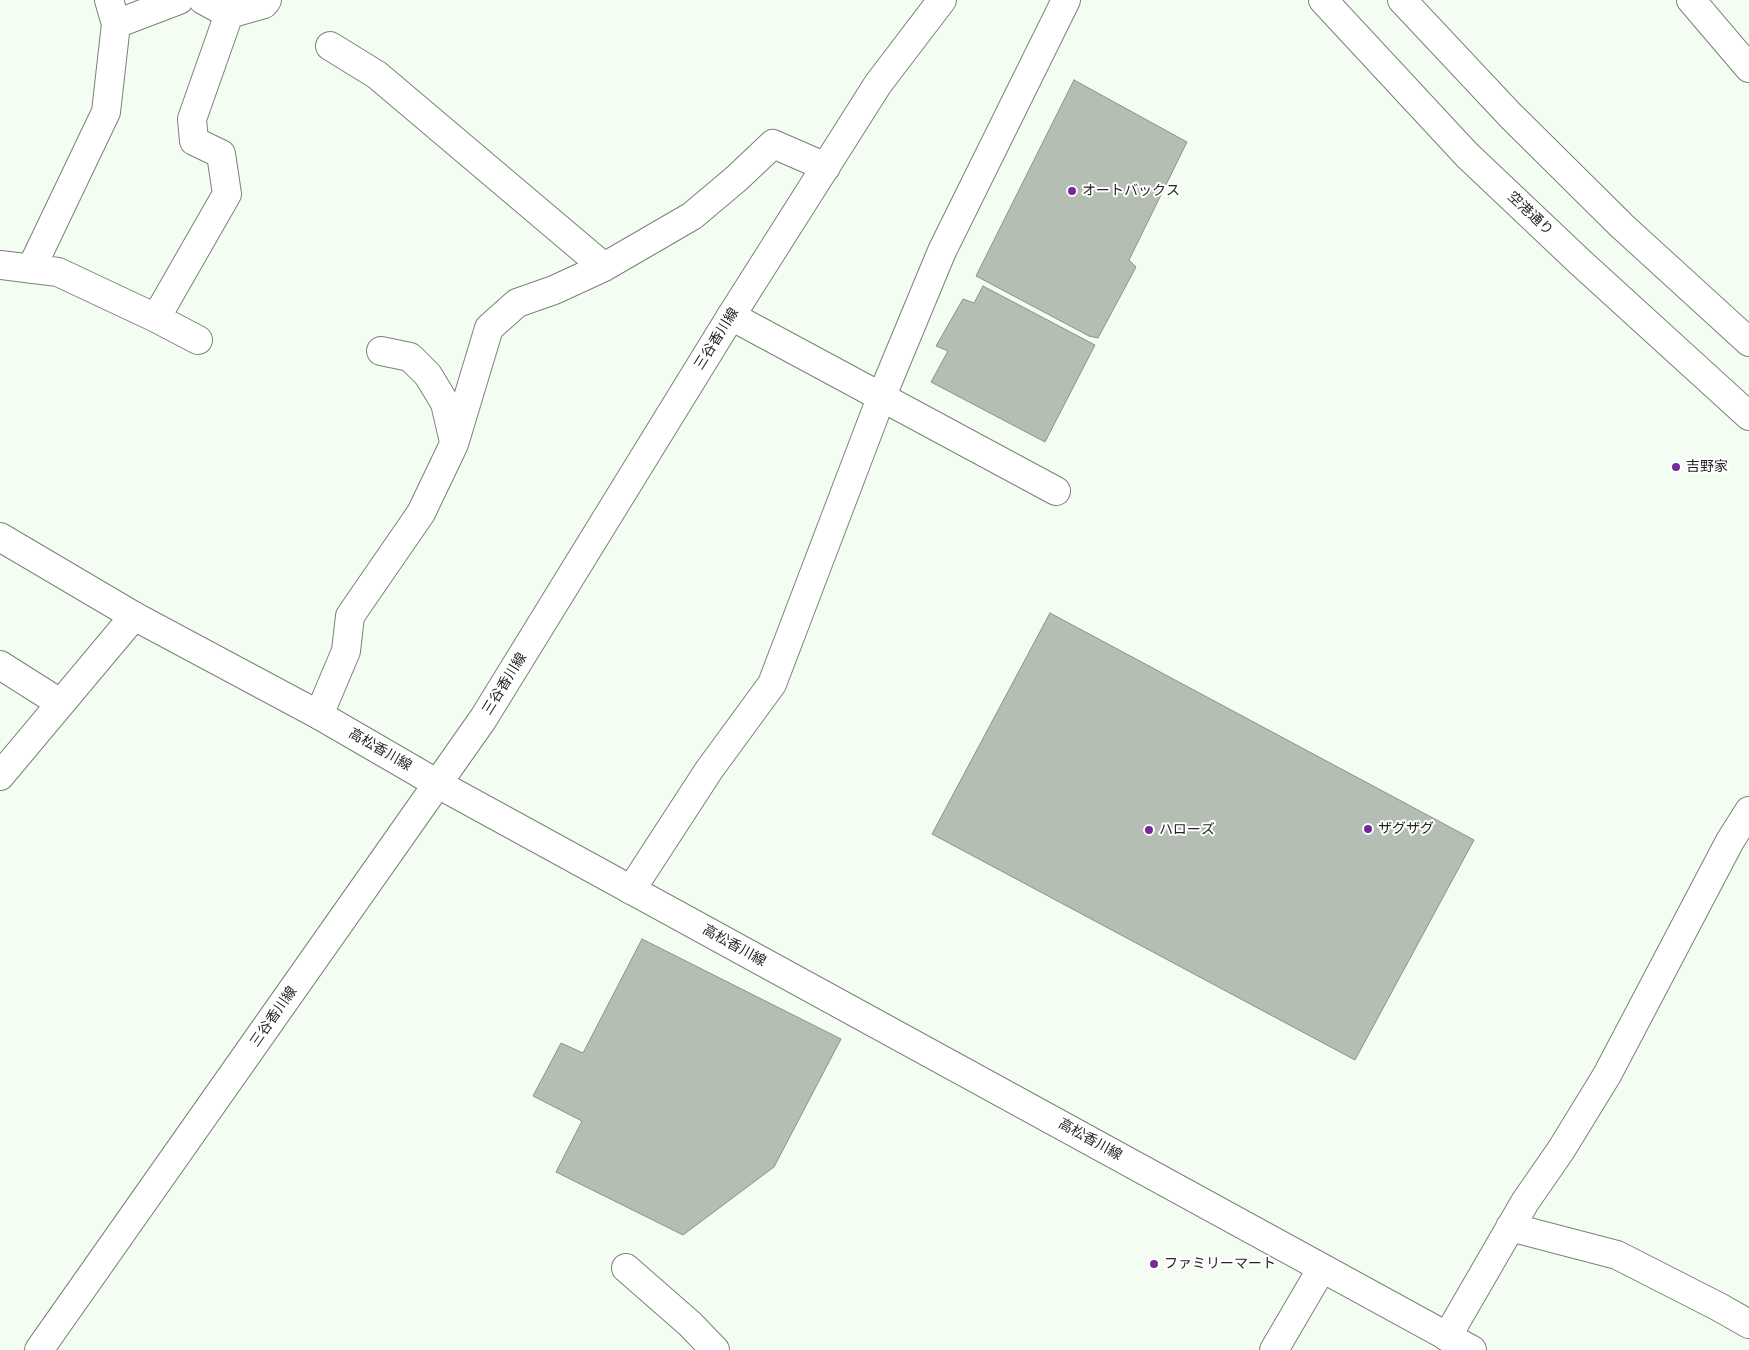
<!DOCTYPE html>
<meta charset="utf-8">
<style>
body{margin:0}
canvas{display:block;background:#f4fdf2}
</style>
<canvas width="1749" height="1350"></canvas>
<script>
const ctx = document.querySelector('canvas').getContext('2d');
ctx.lineJoin = 'round';
function fill(path, color) {
  ctx.fillStyle = color;
  ctx.fill(path, 'evenodd');
}
function shape(rows) {
  const path = new Path2D();
  for (const r of rows) {
    path.moveTo(r[0], r[1]);
    for (let i = 2; i < r.length; i += 2) path.lineTo(r[i], r[i + 1]);
  }
  return path;
}
function trace(path, color, width, dash) {
  ctx.strokeStyle = color;
  ctx.lineWidth = width;
  ctx.lineCap = dash ? 'butt' : 'round';
  ctx.setLineDash(dash || []);
  ctx.stroke(path);
}
function label(font, color, halo, rows, align = 'center') {
  ctx.font = font + ' "Times New Roman","Noto Sans JP",serif';
  ctx.lineWidth = 4;
  ctx.setLineDash([]);
  ctx.textBaseline = 'middle';
  ctx.strokeStyle = halo;
  ctx.fillStyle = color;
  for (const [text, x, y, turn = 0] of rows) {
    ctx.save();
    ctx.translate(x, y);
    ctx.rotate((+turn || 0) * Math.PI / 180);
    ctx.textAlign = isNaN(turn) ? turn : align;
    if (halo) ctx.strokeText(text, 0, 0);
    ctx.fillText(text, 0, 0);
    ctx.restore();
  }
}
const building = shape([
 [1074,80,1187,142,1129,260,1136,267,1098,338,1089,336,976,276,1074,80],
 [983,286,1095,345,1045,442,931,382,948,351,936,346,963,299,974,303,983,286],
 [1050,613,1474,840,1355,1060,932,834,1050,613],
 [642,939,841,1039,774,1167,683,1235,556,1172,582,1121,533,1096,561,1043,583,1053,642,939]
]);
fill(building, '#b5beb3');
trace(building, '#8b9389', 1);
const minor = shape([
 [203,0,229,14,264,4,267,0],
 [1691,0,1749,68],
 [116,24,179,0],
 [330,46,377,75,604,267],
 [0,265,58,272,156,318,198,340],
 [31,269,106,112,116,24,109,0],
 [731,316,1056,491],
 [156,318,227,194,221,154,194,141,192,119,229,14],
 [381,351,410,357,428,375,445,403,454,442],
 [0,665,60,703],
 [319,715,346,651,350,616,421,513,454,444,489,328,517,303,554,290,604,267,692,216,736,179,773,144,826,167],
 [0,776,134,616],
 [631,890,709,770,772,684,881,398,942,251,1066,0],
 [1510,1227,1617,1255,1719,1307,1749,1324],
 [626,1268,690,1324,715,1350],
 [1447,1337,1525,1202,1561,1150,1607,1075,1730,841,1749,811],
 [1274,1350,1322,1268]
]);
const major = shape([
 [0,537,134,616,319,715,438,784,1472,1350],
 [39,1350,483,719,731,316,878,84,942,0]
]);
const highway = shape([
 [1323,0,1467,155,1580,262,1749,416],
 [1402,0,1510,115,1622,226,1749,342]
]);
trace(minor, '#7a8278', 30);
trace(major, '#7a8278', 30);
trace(highway, '#7a8278', 30);
trace(minor, '#fff', 28);
trace(major, '#fff', 28);
trace(highway, '#fff', 28);
for (const [x, y, r, color] of [
 [1072,191,5,"#752a9c"],
 [1676,467,5,"#752a9c"],
 [1368,829,5,"#752a9c"],
 [1149,830,5,"#752a9c"],
 [1154,1264,5,"#752a9c"]
]) {
  const dot = new Path2D();
  dot.arc(x, y, r, 0, 2 * Math.PI);
  ctx.fillStyle = color;
  ctx.fill(dot);
  trace(dot, '#fff', 2);
}
label('14px', '#222521', '#fff', [
 ["オートバックス",1082,191],
 ["吉野家",1686,467],
 ["ザグザグ",1378,829],
 ["ハローズ",1159,830],
 ["ファミリーマート",1164,1264]
], 'left');
label('14px', '#222521', '#fff', [
 ["空港通り",1530,214,43],
 ["三谷香川線",717,339,-58],
 ["三谷香川線",505,684,-58],
 ["高松香川線",380,750,30],
 ["高松香川線",734,946,29],
 ["三谷香川線",274,1017,-55],
 ["高松香川線",1090,1140,29]
]);
</script>
